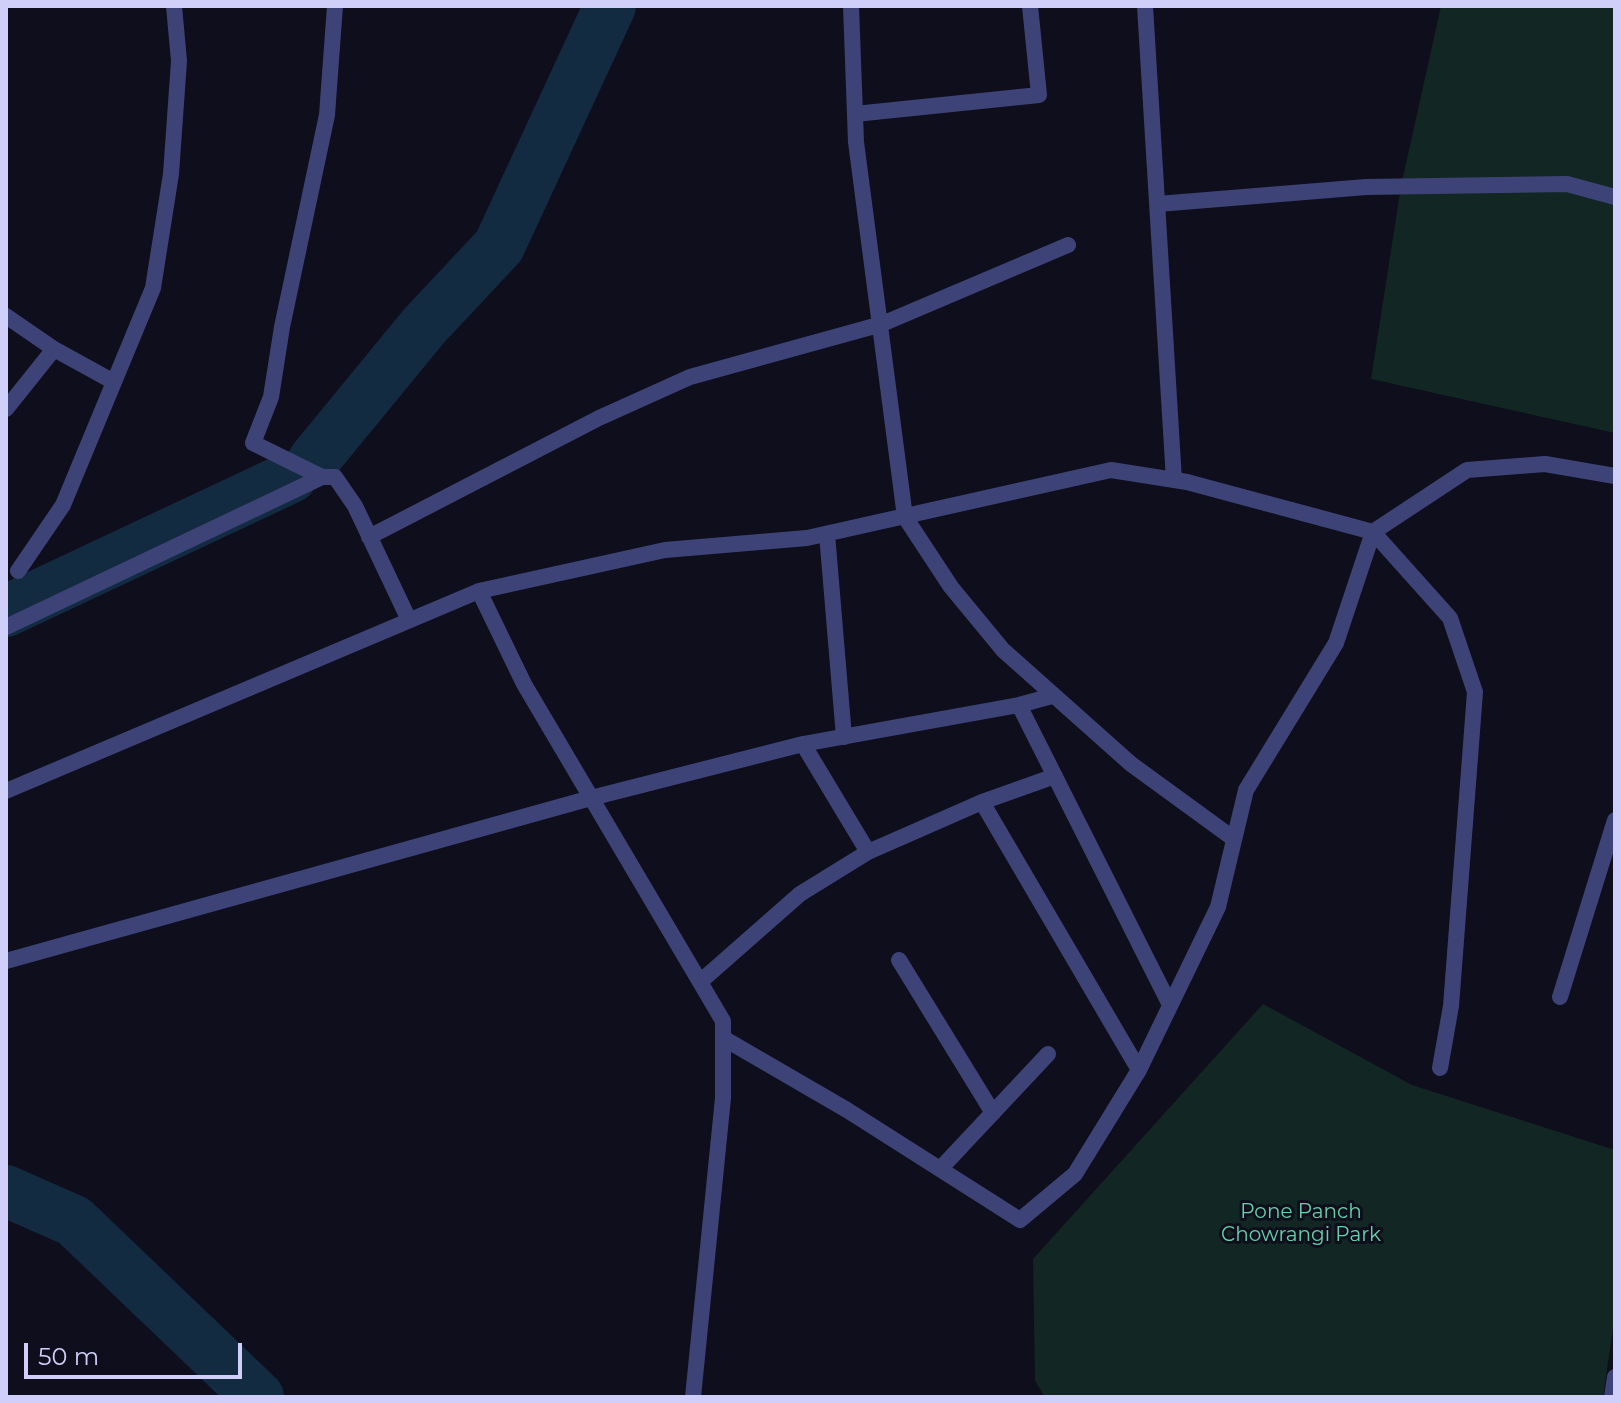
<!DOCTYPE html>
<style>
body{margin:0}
#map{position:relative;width:1621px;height:1403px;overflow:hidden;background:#0f0e1d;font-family:Montserrat,sans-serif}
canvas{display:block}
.frame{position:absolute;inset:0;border:8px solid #cfcffa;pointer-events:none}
.scale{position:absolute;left:24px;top:1343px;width:218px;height:36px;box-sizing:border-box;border:4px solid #cfcffa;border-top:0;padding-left:10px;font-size:24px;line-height:28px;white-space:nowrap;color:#cfcffa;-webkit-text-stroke:6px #0f0e1d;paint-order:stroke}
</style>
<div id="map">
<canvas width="1621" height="1403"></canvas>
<div class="frame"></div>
<div class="scale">50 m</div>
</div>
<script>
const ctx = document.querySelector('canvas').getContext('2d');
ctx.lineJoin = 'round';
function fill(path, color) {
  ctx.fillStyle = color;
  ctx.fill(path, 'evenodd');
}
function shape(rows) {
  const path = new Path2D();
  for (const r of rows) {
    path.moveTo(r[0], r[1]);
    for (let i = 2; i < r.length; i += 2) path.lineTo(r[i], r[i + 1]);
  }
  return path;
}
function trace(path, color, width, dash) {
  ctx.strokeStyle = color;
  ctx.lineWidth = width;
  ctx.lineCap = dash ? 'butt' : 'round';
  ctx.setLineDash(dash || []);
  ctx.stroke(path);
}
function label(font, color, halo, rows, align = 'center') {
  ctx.font = font + ' Montserrat,sans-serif';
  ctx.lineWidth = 6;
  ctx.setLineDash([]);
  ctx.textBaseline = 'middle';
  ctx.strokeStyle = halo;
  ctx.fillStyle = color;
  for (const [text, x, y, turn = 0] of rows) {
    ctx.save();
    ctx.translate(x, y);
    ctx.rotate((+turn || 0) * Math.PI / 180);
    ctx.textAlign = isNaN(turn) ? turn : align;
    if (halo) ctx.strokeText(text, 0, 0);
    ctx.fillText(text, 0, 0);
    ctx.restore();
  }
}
fill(shape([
 [1441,6,1615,6,1615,433,1371,379,1401,186],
 [1263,1004,1412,1085,1615,1150,1615,1315,1603,1397,1045,1397,1035,1381,1033,1259]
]), '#122623');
trace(shape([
 [314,460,424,326,499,246,610,6],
 [6,611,291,477],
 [6,1191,74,1221,258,1397]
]), '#132b41', 52);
trace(shape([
 [851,6,856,142,905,517,951,587,1003,650,1131,764,1234,839],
 [1145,6,1174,480],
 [855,114,1039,95,1030,6],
 [1158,204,1366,187,1567,184,1615,197],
 [6,316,54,349,114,382],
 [6,409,54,349],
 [322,477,253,443,271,397,282,327,327,115,335,6],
 [827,534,844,737],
 [369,537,599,418,690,377,882,324,1068,245],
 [18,571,63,505,153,288,171,174,179,61,174,6],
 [479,591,524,684,723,1021,723,1098,693,1397],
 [6,627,322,477,335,477,355,506,409,620],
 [1019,705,1170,1005],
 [803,744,868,852],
 [6,791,479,591,665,550,807,538,1111,470,1187,482,1373,532,1467,470,1545,464,1615,476],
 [982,802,1139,1070],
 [899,960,993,1113],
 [6,961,591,798,803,744,1019,705,1052,696],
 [700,982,800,894,868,852,982,802,1055,776],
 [1560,997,1615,820],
 [723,1038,847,1110,1020,1220,1075,1174,1139,1070,1218,907,1246,790,1336,643,1373,532,1450,618,1475,692,1451,1006,1440,1068],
 [941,1168,1048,1054],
 [1612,1397,1615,1377]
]), '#3e4377', 16);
label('20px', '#64d1a9', '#0f0e1d', [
 ["Pone Panch",1301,1212],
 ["Chowrangi Park",1301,1235]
]);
</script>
